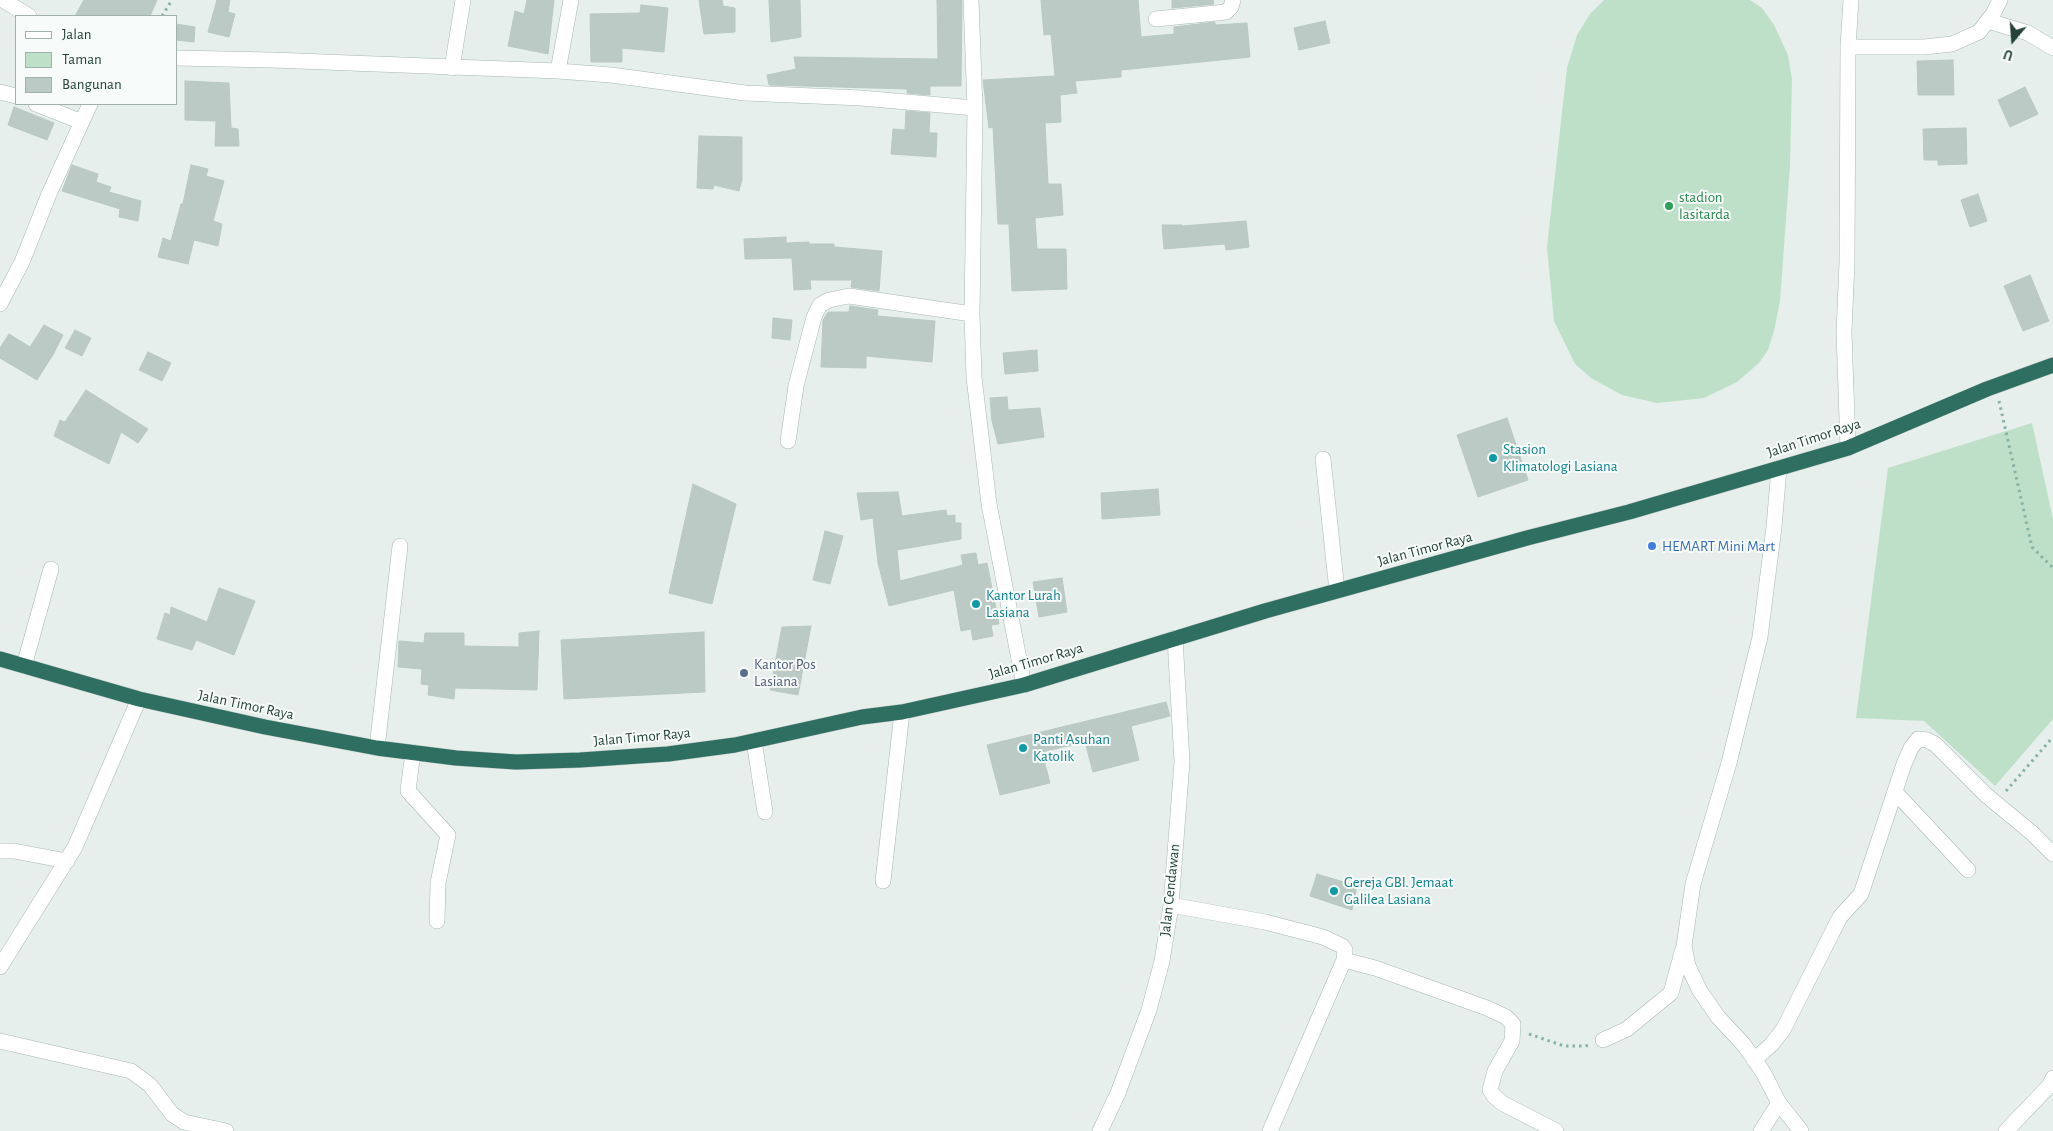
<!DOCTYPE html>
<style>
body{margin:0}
#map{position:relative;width:2053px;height:1131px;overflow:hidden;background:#e6efeb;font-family:"Alegreya Sans",sans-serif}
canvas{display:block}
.legend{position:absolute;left:15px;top:15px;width:162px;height:90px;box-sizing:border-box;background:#f7fbf9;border:1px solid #a3b1ad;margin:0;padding:6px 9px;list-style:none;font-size:15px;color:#24423a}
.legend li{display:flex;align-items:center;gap:10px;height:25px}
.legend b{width:25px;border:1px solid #a3b1ad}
.north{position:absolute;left:1988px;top:15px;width:50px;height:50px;-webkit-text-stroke:4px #f7fbf9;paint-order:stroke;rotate:198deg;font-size:14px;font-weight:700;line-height:20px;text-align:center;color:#24423a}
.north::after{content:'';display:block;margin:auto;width:18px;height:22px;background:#24423a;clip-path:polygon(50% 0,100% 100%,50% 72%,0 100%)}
</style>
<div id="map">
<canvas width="2053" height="1131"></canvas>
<ul class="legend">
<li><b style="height:6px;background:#fff"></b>Jalan</li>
<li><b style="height:14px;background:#bfe0c8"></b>Taman</li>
<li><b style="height:14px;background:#bbcac4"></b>Bangunan</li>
</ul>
<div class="north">U</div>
</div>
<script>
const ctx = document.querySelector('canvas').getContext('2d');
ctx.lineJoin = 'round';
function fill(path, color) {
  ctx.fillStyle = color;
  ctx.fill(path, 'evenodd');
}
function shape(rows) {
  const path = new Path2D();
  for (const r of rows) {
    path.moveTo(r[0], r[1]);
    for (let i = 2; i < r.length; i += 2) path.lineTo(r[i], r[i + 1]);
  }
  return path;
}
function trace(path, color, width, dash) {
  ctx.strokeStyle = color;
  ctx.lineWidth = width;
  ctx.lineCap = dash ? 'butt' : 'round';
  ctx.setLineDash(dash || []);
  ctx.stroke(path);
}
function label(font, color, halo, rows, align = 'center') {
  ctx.font = font + ' "Alegreya Sans",sans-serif';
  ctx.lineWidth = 4;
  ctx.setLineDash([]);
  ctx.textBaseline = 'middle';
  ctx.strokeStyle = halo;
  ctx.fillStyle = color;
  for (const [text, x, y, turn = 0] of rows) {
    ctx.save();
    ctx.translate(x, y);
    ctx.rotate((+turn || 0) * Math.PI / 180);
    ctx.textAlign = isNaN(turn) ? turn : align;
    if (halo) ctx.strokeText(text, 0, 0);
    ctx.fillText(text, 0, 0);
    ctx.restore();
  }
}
fill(shape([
 [1604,0,1750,0,1762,8,1774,25,1788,55,1792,79,1790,165,1780,301,1774,331,1768,350,1759,363,1737,382,1704,398,1657,403,1622,395,1591,378,1575,364,1554,321,1547,247,1567,68,1577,35,1590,14],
 [2032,423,2053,519,2053,719,1995,786,1924,721,1856,718,1888,468]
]), '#bfe0c8');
const building = shape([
 [84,0,157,0,150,16,75,16,84,0],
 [217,0,230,0,228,12,235,14,229,37,208,32,217,0],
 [527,0,554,0,548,54,508,46,515,11,524,14,527,0],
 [699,0,722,0,723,6,735,8,735,32,704,34,699,0],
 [769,0,800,0,801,37,771,42,769,0],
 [937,0,962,0,961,86,930,86,930,95,907,93,907,89,769,85,767,75,796,69,794,57,938,59,937,0],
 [1041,0,1138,0,1141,37,1174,34,1174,27,1215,22,1215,25,1247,23,1250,57,1121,70,1121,77,1075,81,1077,93,1060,95,1061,122,1045,123,1048,184,1061,184,1063,215,1035,218,1037,249,1066,249,1067,289,1012,291,1009,224,998,224,993,127,989,128,983,80,1055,76,1051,34,1044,35,1041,0],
 [1172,0,1213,0,1214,4,1172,8,1172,0],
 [641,5,668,8,664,52,622,48,622,62,591,62,590,14,640,13,641,5],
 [1325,21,1330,43,1299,50,1294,28,1325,21],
 [176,24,195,27,194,42,176,40,176,24],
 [1953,60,1954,95,1918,95,1917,61,1953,60],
 [185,81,229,83,231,128,238,129,239,146,215,146,216,121,185,120,185,81],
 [2025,87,2038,114,2010,127,1998,100,2025,87],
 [14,107,54,123,47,140,8,125,14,107],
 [906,111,930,113,929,133,937,133,936,157,891,154,893,129,905,130,906,111],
 [1966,128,1967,164,1938,165,1938,160,1924,160,1923,129,1966,128],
 [699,136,742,137,742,179,739,191,714,185,713,189,697,188,699,136],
 [72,165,98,174,96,182,111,187,109,192,141,201,138,221,119,217,120,209,62,191,72,165],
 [191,165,208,169,206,176,224,181,213,221,222,224,218,246,194,240,188,264,158,257,163,238,171,241,181,204,183,204,191,165],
 [1978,194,1987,221,1970,227,1961,200,1978,194],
 [1246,221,1249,247,1226,250,1225,244,1164,249,1162,225,1182,225,1182,226,1246,221],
 [786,237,786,243,809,242,809,244,834,244,834,247,882,251,879,291,851,287,852,280,810,280,811,289,794,290,792,258,745,259,744,239,786,237],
 [2030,275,2049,321,2023,331,2004,286,2030,275],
 [850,306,878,310,877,316,935,321,932,362,866,356,866,368,821,367,823,320,828,312,849,312,850,306],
 [773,318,792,320,790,340,772,338,773,318],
 [44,325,63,335,54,353,37,380,0,358,0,348,9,334,30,347,44,325],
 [75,330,91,338,82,356,65,348,75,330],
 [1037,350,1038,371,1005,374,1003,353,1037,350],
 [148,352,171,363,162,381,139,370,148,352],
 [86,390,148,429,138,443,121,432,109,464,54,436,60,420,65,422,86,390],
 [1007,397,1008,410,1040,408,1044,437,998,444,992,421,990,398,1007,397],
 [1507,418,1528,480,1478,497,1457,435,1507,418],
 [693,484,736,504,712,604,669,593,693,484],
 [1158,489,1160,515,1102,519,1101,493,1158,489],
 [898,492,902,516,946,510,947,516,955,515,955,523,961,523,961,539,897,550,900,581,963,565,961,555,976,553,978,565,987,563,999,624,991,625,993,636,973,640,971,629,961,631,954,590,889,606,878,563,873,518,861,520,857,493,898,492],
 [825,531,843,536,830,584,813,580,825,531],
 [1062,578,1067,612,1039,617,1033,582,1062,578],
 [219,588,255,601,234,655,196,640,192,650,157,639,165,613,170,615,171,607,207,622,219,588],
 [811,626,798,695,770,690,782,627,811,626],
 [539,631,537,690,455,688,454,699,428,695,429,685,421,684,422,669,398,667,399,641,424,643,425,633,464,633,464,646,519,647,519,633,539,631],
 [704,632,705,692,564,699,561,640,704,632],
 [1166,702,1170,716,1131,726,1139,760,1093,772,1085,742,1042,752,1050,783,1000,795,987,745,1166,702],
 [1317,874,1357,886,1352,910,1310,896,1317,874]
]);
fill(building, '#bbcac4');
trace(building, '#b8c9c2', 1);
const minor = shape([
 [3,0,29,16],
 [971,0,975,108,972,314,974,377,989,504,1024,685],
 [1156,19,1226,12,1231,7,1233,0],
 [1988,21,2028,33,2053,48],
 [1848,47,1924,47,1952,44,1979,32,1993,14,2000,0],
 [176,58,272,60,558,71,611,75,745,93,861,98,975,108],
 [452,68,463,0],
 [558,71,571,0],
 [0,92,16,96],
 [36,104,82,122],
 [0,304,22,262,49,194,90,104],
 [788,441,796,386,814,317,820,305,829,300,849,296,972,314],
 [1848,448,1844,332,1847,262,1848,47,1851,0],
 [1323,459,1337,591],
 [1779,468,1774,527,1760,637,1729,763,1693,884,1684,946,1688,966,1700,991,1718,1017,1744,1045,1763,1072,1779,1103,1801,1131],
 [24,666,51,569],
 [754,741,765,812],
 [377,748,400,546],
 [413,752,408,791,448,835,438,883,437,921],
 [1895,792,1968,870],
 [0,851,14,851,67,861],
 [883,881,902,712],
 [1171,905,1265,922,1323,937,1342,946,1345,950,1344,960,1375,968,1487,1008,1506,1017,1513,1024,1512,1041,1495,1071,1490,1090,1494,1096,1502,1103,1556,1131],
 [0,967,75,847,139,699],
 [1603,1040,1627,1029,1671,993,1683,949],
 [0,1041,131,1071,150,1085,172,1114,184,1122,226,1131],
 [1754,1060,1771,1045,1783,1030,1840,917,1861,894,1904,764,1911,748,1918,739,1927,740,1935,744,1986,795,2032,833,2053,854],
 [1100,1131,1118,1093,1149,1010,1162,961,1171,905,1182,762,1175,638],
 [1270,1131,1344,960],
 [1761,1131,1779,1103],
 [2006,1131,2050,1085,2053,1078]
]);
const highway = shape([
 [0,659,139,699,265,727,377,748,456,758,516,762,580,760,668,754,735,745,862,717,902,712,1024,685,1265,611,1527,538,1629,512,1848,448,1987,389,2053,365]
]);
trace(minor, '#a8b8b2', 16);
trace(highway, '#c2cac8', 16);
trace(shape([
 [162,16,172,0],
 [1999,401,2032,547,2053,568],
 [2006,791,2053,737],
 [1529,1034,1564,1046,1585,1046,1590,1045]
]), '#86b3a5', 3, [2.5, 4]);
trace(minor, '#fff', 15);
trace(highway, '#2f6f62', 15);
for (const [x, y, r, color] of [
 [1669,206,5,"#2e9e5b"],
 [1493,458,5,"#0f9aa8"],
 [1652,546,5,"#3f7fe0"],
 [976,604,5,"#0f9aa8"],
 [744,673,5,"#5c6f8a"],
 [1023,748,5,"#0f9aa8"],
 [1334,891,5,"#0f9aa8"]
]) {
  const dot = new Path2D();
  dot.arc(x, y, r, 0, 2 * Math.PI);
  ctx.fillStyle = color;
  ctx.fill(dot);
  trace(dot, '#f7fbf9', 2);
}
label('15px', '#27864d', '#f7fbf9', [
 ["stadion",1679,197],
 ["lasitarda",1679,214]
], 'left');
label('15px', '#24423a', '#f7fbf9', [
 ["Jalan Timor Raya",1814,438,-18],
 ["Jalan Timor Raya",1425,549,-15],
 ["Jalan Timor Raya",1036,661,-16],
 ["Jalan Timor Raya",246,705,12],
 ["Jalan Timor Raya",642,737,-5],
 ["Jalan Cendawan",1170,890,-84]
]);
label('15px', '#0d838f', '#f7fbf9', [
 ["Stasion",1503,449],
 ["Klimatologi Lasiana",1503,466],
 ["Kantor Lurah",986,595],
 ["Lasiana",986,612],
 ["Panti Asuhan",1033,739],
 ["Katolik",1033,756],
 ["Gereja GBI. Jemaat",1344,882],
 ["Galilea Lasiana",1344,899]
], 'left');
label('15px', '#366cbe', '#f7fbf9', [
 ["HEMART Mini Mart",1662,546]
], 'left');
label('15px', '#4e5e75', '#f7fbf9', [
 ["Kantor Pos",754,664],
 ["Lasiana",754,681]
], 'left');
</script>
